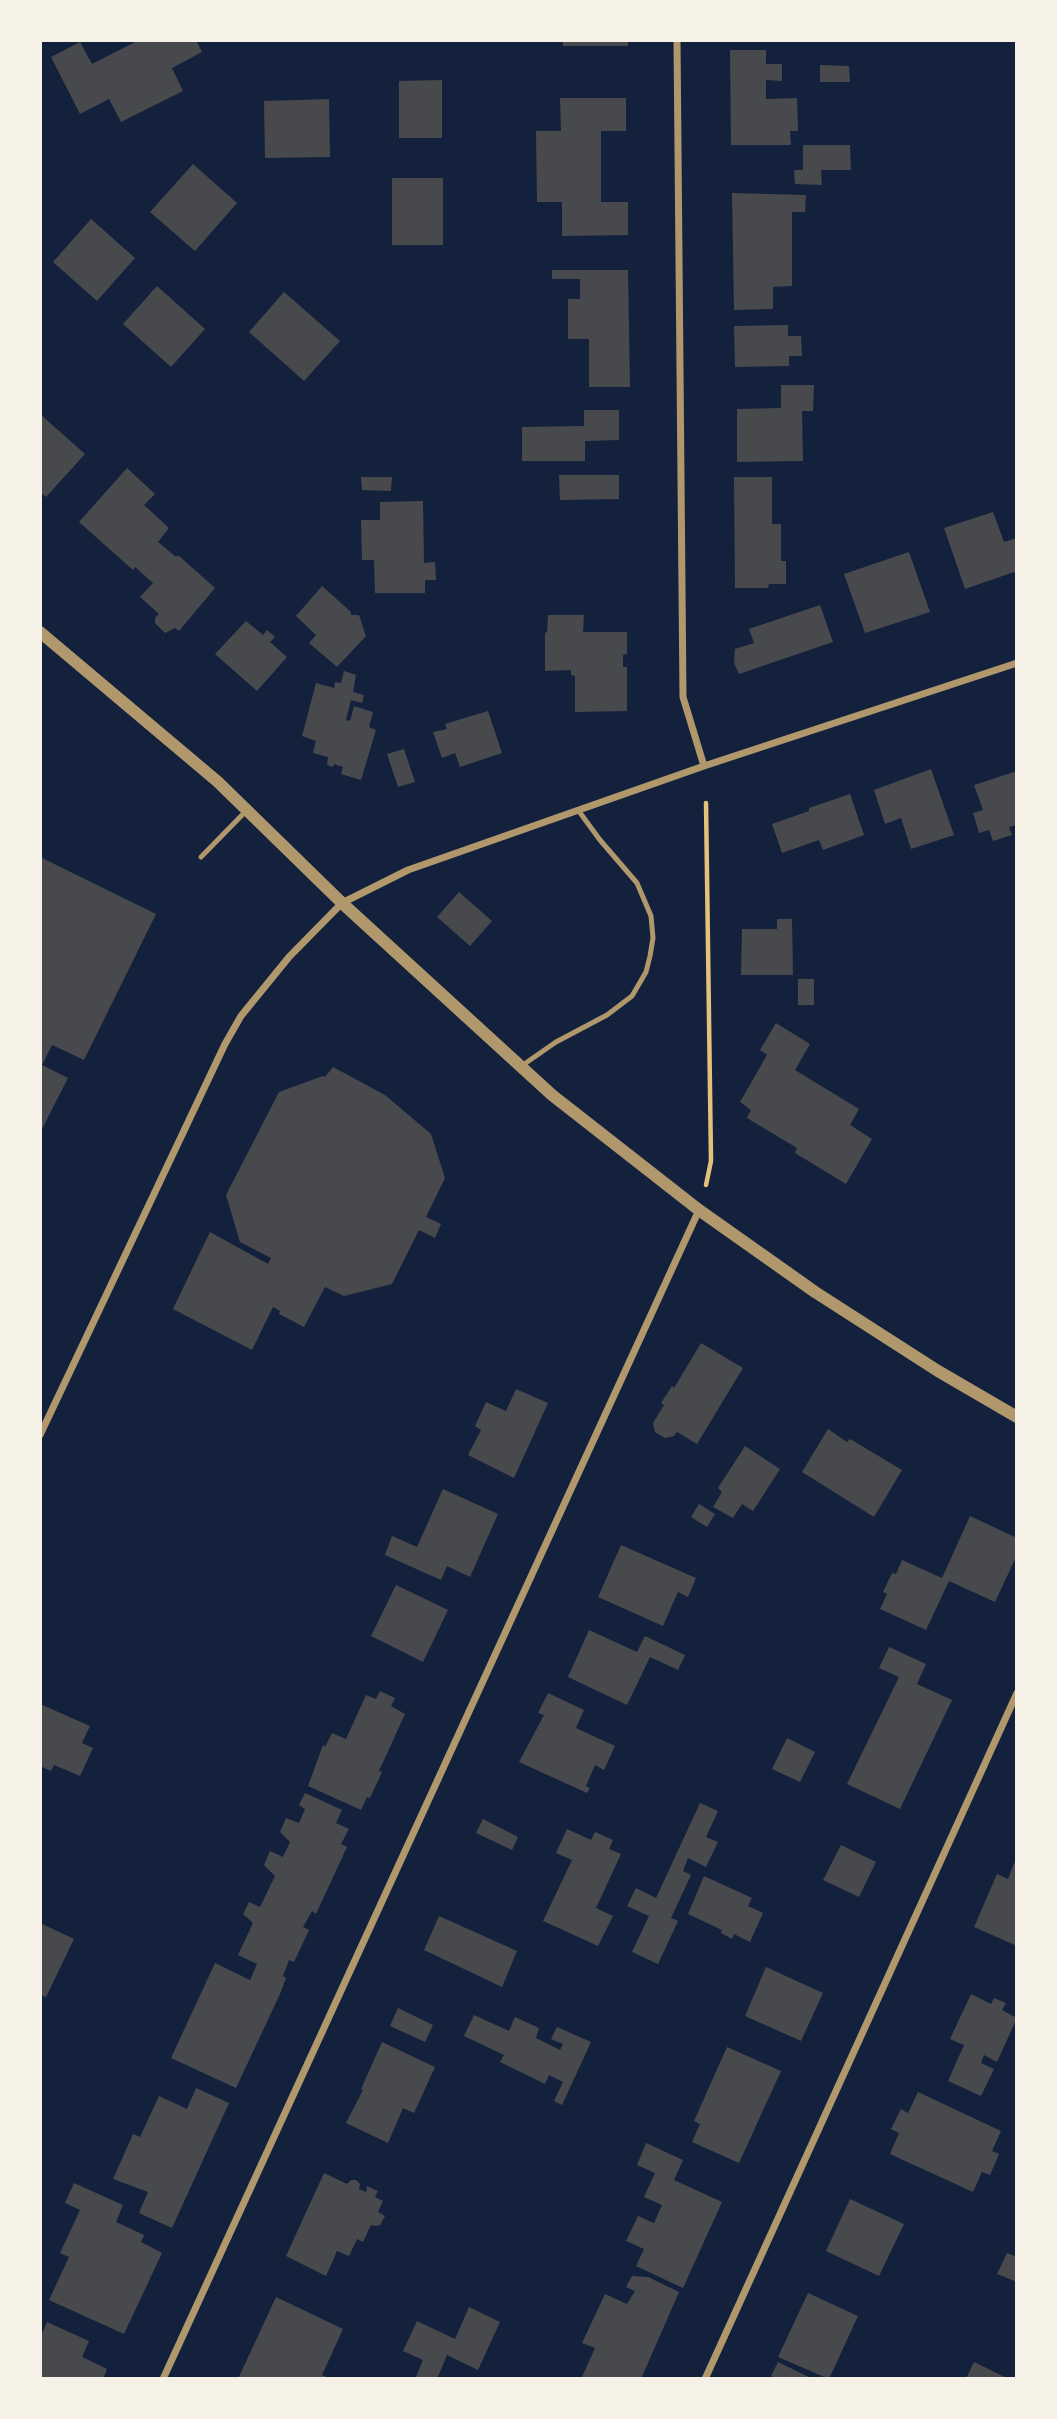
<!DOCTYPE html>
<style>
body{margin:0}
#map{position:relative;width:1057px;height:2419px;overflow:hidden;background:#14213d;font-family:"DejaVu Sans",sans-serif}
canvas{display:block}
.frame{position:absolute;inset:0;border:42px solid #f6f1e7;pointer-events:none}
</style>
<div id="map">
<canvas width="1057" height="2419"></canvas>
<div class="frame"></div>
</div>
<script>
const ctx = document.querySelector('canvas').getContext('2d');
ctx.lineJoin = 'round';
function fill(path, color) {
  ctx.fillStyle = color;
  ctx.fill(path, 'evenodd');
}
function shape(rows) {
  const path = new Path2D();
  for (const r of rows) {
    path.moveTo(r[0], r[1]);
    for (let i = 2; i < r.length; i += 2) path.lineTo(r[i], r[i + 1]);
  }
  return path;
}
function trace(path, color, width, dash) {
  ctx.strokeStyle = color;
  ctx.lineWidth = width;
  ctx.lineCap = dash ? 'butt' : 'round';
  ctx.setLineDash(dash || []);
  ctx.stroke(path);
}
fill(shape([
 [139,40,196,40,202,52,172,68,183,91,121,122,109,99,80,114,51,57,80,42,92,64],
 [563,40,628,40,628,46,563,46],
 [730,50,766,50,766,64,782,64,782,81,766,80,766,99,797,98,798,131,790,131,791,145,731,145],
 [820,65,849,66,850,82,820,82],
 [442,80,442,138,399,138,399,81],
 [560,98,626,98,626,131,601,131,601,202,628,202,628,235,562,236,562,202,537,202,536,131,561,131],
 [329,99,330,157,265,158,264,101],
 [803,145,850,145,851,170,821,170,822,185,795,184,794,170,803,170],
 [193,164,237,203,195,251,150,212],
 [392,178,443,178,443,245,392,245],
 [732,193,806,195,805,212,792,212,792,286,773,287,773,309,734,310],
 [91,219,135,258,97,301,53,262],
 [552,270,628,270,630,387,589,387,589,339,568,339,568,299,580,299,580,279,552,279],
 [157,286,205,329,171,367,123,324],
 [284,292,340,341,304,381,249,332],
 [788,325,788,336,801,336,802,356,789,356,789,366,735,367,734,326],
 [781,385,814,385,813,411,802,411,803,461,737,462,737,409,781,408],
 [584,410,619,410,619,440,585,441,585,461,522,461,522,427,584,426],
 [40,414,85,454,46,497,40,492],
 [127,468,155,494,144,505,169,528,158,542,176,557,178,555,215,588,179,631,175,628,165,633,155,623,155,618,159,614,140,597,153,583,135,567,133,570,79,522],
 [559,475,619,475,619,499,560,500],
 [361,477,392,477,391,491,362,490],
 [734,477,772,477,772,524,781,524,781,561,786,561,786,584,769,584,768,588,735,588],
 [423,501,424,563,435,562,436,580,425,580,425,593,375,593,374,560,362,560,361,520,380,520,380,502],
 [993,512,1004,542,1017,538,1017,579,1014,572,965,589,944,528],
 [909,552,930,612,865,633,844,574],
 [322,586,351,612,351,615,359,615,366,636,337,667,309,643,316,635,296,616],
 [820,605,833,642,739,674,734,663,735,649,754,643,749,629],
 [548,615,584,615,583,632,627,632,627,654,623,655,623,667,627,667,627,711,575,712,575,676,571,675,571,670,545,671,545,633,547,632],
 [246,621,263,635,267,630,275,637,270,642,287,657,257,691,215,654],
 [344,671,356,675,353,692,364,695,362,703,351,700,346,720,350,721,354,706,373,712,369,727,376,730,361,780,341,774,343,767,334,764,333,767,327,765,328,757,313,753,316,741,302,736,316,683,334,688,335,682,341,683],
 [488,711,502,753,460,767,455,753,442,758,433,732,447,729,445,724],
 [404,749,415,782,398,787,387,754],
 [931,769,954,835,911,849,901,818,885,824,874,790],
 [1017,771,1017,825,1009,827,1012,835,993,841,989,830,979,833,973,813,983,810,974,785],
 [850,794,864,835,823,850,819,840,782,853,772,824,809,811,809,808],
 [40,857,156,914,84,1060,52,1045,42,1065,68,1078,40,1133],
 [459,892,492,921,470,946,437,917],
 [777,919,792,919,793,975,741,975,742,929,777,929],
 [798,979,814,979,814,1005,798,1005],
 [776,1023,810,1044,795,1070,859,1109,850,1125,872,1139,846,1184,795,1153,797,1148,747,1118,751,1110,740,1102,767,1055,760,1050],
 [333,1067,385,1095,431,1134,445,1178,426,1217,441,1224,435,1238,419,1230,392,1284,344,1296,325,1287,304,1327,279,1314,280,1311,273,1307,252,1350,173,1309,210,1232,268,1264,271,1258,240,1242,226,1195,279,1092,323,1076,325,1077],
 [701,1343,743,1368,697,1444,677,1432,674,1436,665,1438,655,1432,653,1423,664,1405,661,1403,672,1386,674,1388],
 [516,1389,548,1403,514,1478,468,1455,481,1430,475,1426,486,1402,506,1411],
 [828,1429,847,1442,850,1439,902,1470,874,1517,802,1472],
 [745,1446,780,1469,753,1511,742,1504,733,1518,713,1507,722,1492,718,1488],
 [443,1489,498,1514,470,1577,447,1566,441,1580,385,1555,392,1536,417,1547],
 [699,1504,715,1514,707,1527,691,1517],
 [970,1516,1017,1538,1017,1555,995,1602,949,1581,926,1630,880,1609,887,1594,883,1592,892,1573,896,1574,902,1560,942,1578],
 [621,1545,696,1578,688,1597,678,1592,663,1626,598,1597],
 [396,1585,448,1610,423,1662,371,1636],
 [589,1630,637,1652,645,1636,685,1655,678,1670,650,1657,627,1705,568,1677],
 [889,1647,926,1664,917,1684,952,1700,900,1809,847,1784,899,1677,879,1668],
 [380,1691,395,1698,391,1706,405,1714,379,1771,382,1772,370,1798,367,1797,361,1810,308,1786,323,1745,325,1747,332,1733,346,1739,366,1695,376,1699],
 [548,1693,584,1710,576,1728,615,1746,604,1770,595,1765,586,1786,590,1788,587,1793,519,1762,544,1715,538,1713],
 [40,1704,90,1726,82,1743,93,1748,80,1776,54,1765,51,1771,40,1766],
 [787,1738,815,1752,800,1782,772,1769],
 [305,1793,342,1810,336,1823,349,1829,341,1844,347,1847,316,1914,312,1911,303,1927,309,1930,294,1962,289,1960,283,1976,286,1978,280,1994,236,2088,171,2058,215,1963,250,1980,257,1964,238,1955,253,1923,243,1914,249,1902,260,1907,275,1876,264,1865,270,1851,283,1857,290,1842,280,1832,286,1818,299,1823,305,1809,299,1805],
 [700,1803,718,1811,706,1837,718,1842,706,1867,688,1858,683,1871,691,1875,671,1918,678,1921,658,1964,632,1952,649,1916,627,1906,636,1888,656,1898],
 [483,1819,518,1837,512,1850,476,1833],
 [567,1829,591,1840,595,1832,613,1840,609,1849,621,1854,596,1908,613,1916,598,1946,543,1921,572,1860,556,1853],
 [841,1845,876,1862,859,1897,823,1880],
 [1014,1863,1017,1864,1017,1946,974,1927,997,1874,1008,1879],
 [704,1876,752,1898,748,1906,763,1913,750,1942,734,1934,732,1939,721,1933,722,1930,688,1914],
 [439,1916,517,1951,502,1987,424,1950],
 [40,1923,74,1939,46,1997,40,1995],
 [766,1967,823,1993,801,2041,745,2016],
 [971,1994,991,2004,994,1998,1006,2003,1002,2010,1017,2018,997,2062,984,2055,981,2063,994,2069,981,2096,948,2081,964,2045,950,2039],
 [398,2008,433,2025,425,2042,390,2026],
 [474,2015,509,2031,515,2017,539,2028,536,2038,560,2050,563,2044,551,2039,557,2027,591,2042,562,2105,554,2101,563,2082,549,2075,545,2084,500,2062,504,2055,464,2036],
 [382,2042,435,2067,414,2113,403,2108,388,2143,346,2123,363,2090,361,2089],
 [727,2047,781,2071,739,2163,692,2142,700,2124,694,2121],
 [196,2088,229,2103,172,2228,139,2213,148,2192,113,2179,133,2134,140,2137,159,2096,187,2109],
 [918,2092,1001,2131,992,2151,999,2154,990,2175,982,2172,973,2192,890,2154,899,2133,891,2129,901,2109,908,2113],
 [646,2143,683,2160,674,2180,722,2202,683,2288,636,2266,644,2249,626,2241,638,2216,654,2223,662,2205,644,2197,655,2173,637,2165],
 [324,2173,347,2184,351,2180,356,2180,360,2184,359,2189,366,2192,367,2186,378,2191,375,2197,383,2201,378,2212,385,2216,380,2225,376,2226,371,2225,363,2242,357,2239,349,2256,337,2251,326,2276,286,2256],
 [74,2183,123,2205,116,2222,144,2235,141,2242,162,2253,124,2334,49,2300,69,2257,60,2253,80,2210,65,2203],
 [850,2199,904,2224,879,2276,826,2251],
 [1007,2253,1017,2257,1017,2282,997,2274],
 [632,2276,648,2277,679,2292,641,2379,581,2379,595,2348,582,2343,605,2294,627,2304,635,2291,626,2287],
 [808,2293,858,2316,829,2379,778,2357],
 [276,2297,343,2329,322,2375,331,2379,238,2379],
 [469,2307,500,2322,478,2370,447,2355,437,2379,415,2379,423,2360,403,2351,417,2321,455,2339],
 [47,2322,89,2341,82,2357,107,2369,103,2379,45,2379,40,2377,40,2338],
 [778,2362,813,2379,777,2379,771,2376],
 [974,2362,1009,2379,966,2379]
]), '#48494c');
trace(shape([
 [706,803,711,1161,706,1185]
]), '#e5c07b', 4.5);
trace(shape([
 [201,857,247,810],
 [520,1067,556,1042,607,1015,632,996,646,972,650,956,653,938,651,916,637,883,600,840,578,810]
]), '#b1986c', 5);
trace(shape([
 [677,40,683,697,704,766],
 [40,1435,225,1044,241,1016,289,957,342,903,408,870,704,766,1017,663],
 [163,2379,699,1210],
 [705,2379,1017,1693]
]), '#b1986c', 7);
trace(shape([
 [40,632,218,782,342,903,552,1095,699,1210,815,1292,938,1371,1017,1417]
]), '#b1986c', 12);
</script>
